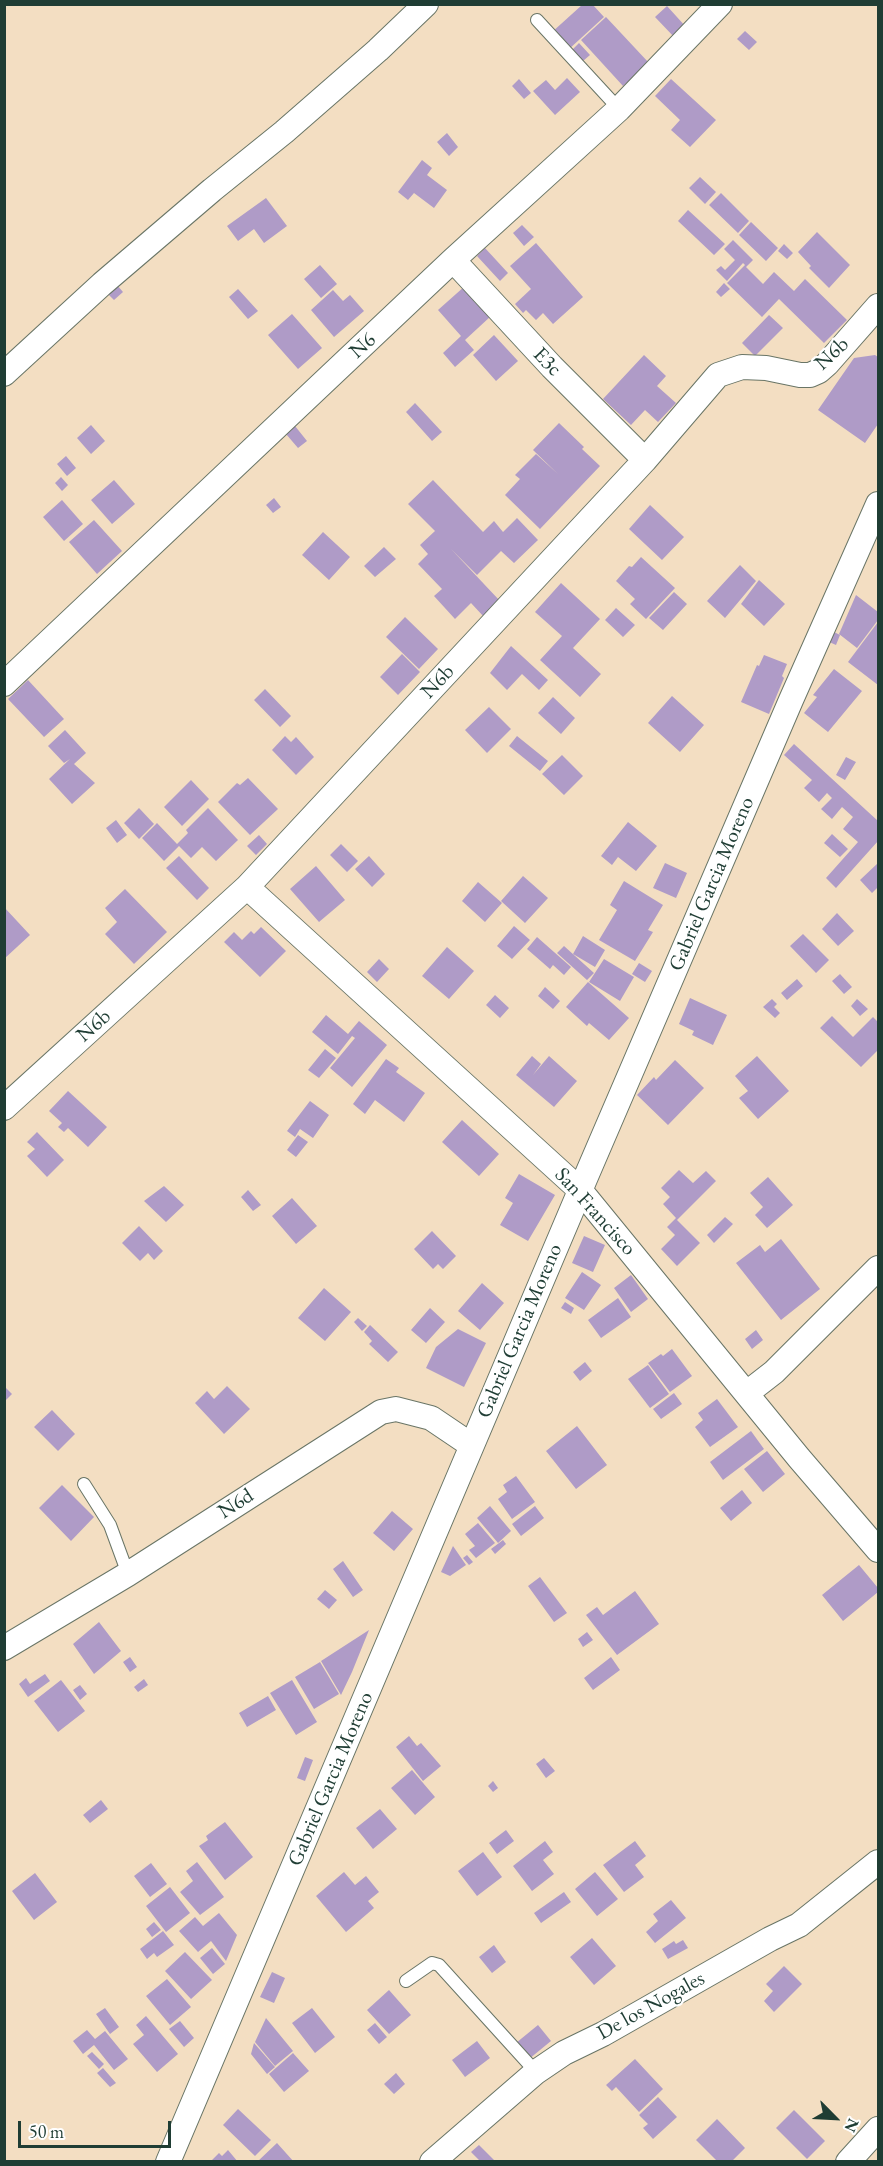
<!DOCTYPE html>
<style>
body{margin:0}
#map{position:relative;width:883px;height:2166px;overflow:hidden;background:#f3dec2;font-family:"EB Garamond",serif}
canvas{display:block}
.frame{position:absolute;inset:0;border:6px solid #1f3d34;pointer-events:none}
.north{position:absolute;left:805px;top:2088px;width:60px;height:60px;-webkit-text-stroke:4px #fff;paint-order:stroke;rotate:114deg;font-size:16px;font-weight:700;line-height:24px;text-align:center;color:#1f3d34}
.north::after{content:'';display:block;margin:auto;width:21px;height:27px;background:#1f3d34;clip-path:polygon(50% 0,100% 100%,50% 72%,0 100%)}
.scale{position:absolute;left:18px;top:2121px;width:153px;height:27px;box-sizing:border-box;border:3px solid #1f3d34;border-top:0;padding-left:8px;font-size:18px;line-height:21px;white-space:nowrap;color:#1f3d34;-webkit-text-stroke:4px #fff;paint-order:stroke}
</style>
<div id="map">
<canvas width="883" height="2166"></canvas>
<div class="frame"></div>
<div class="north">N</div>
<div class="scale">50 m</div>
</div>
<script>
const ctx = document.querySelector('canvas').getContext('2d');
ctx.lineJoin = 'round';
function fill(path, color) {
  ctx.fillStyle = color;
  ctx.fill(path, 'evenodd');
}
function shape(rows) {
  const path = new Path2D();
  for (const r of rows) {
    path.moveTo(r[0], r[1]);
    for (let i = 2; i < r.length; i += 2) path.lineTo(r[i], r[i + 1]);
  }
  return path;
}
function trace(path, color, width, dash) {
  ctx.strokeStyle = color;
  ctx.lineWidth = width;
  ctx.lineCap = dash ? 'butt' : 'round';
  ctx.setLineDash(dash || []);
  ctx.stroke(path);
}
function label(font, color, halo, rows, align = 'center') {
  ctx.font = font + ' "EB Garamond",serif';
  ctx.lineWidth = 4.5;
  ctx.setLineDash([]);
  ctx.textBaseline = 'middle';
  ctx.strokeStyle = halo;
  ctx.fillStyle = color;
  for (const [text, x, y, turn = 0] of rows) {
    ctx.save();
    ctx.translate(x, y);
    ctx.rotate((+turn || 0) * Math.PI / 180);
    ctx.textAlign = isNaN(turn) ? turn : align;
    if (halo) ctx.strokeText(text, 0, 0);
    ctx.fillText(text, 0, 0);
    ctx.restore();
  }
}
fill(shape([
 [582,5,593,5,604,17,568,50,551,33],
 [667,6,686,27,675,38,655,17],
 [606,17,649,63,623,86,581,40],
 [745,31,757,42,749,50,737,39],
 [579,43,590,55,583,61,572,50],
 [567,78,580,92,555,115,533,91,546,80,555,90],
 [519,79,531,93,524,99,512,86],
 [671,79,716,120,690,147,671,130,680,120,655,96],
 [447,133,458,147,449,156,437,142],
 [422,160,432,168,427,175,447,190,434,208,414,193,408,200,398,192],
 [700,177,716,192,705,204,689,188],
 [721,193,749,221,738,233,709,205],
 [266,198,287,226,264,243,254,229,238,241,227,226],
 [688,210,725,244,714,255,678,221],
 [751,222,778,248,766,261,739,235],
 [522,225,534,237,524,246,513,233],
 [817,232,850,265,829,288,809,268,811,266,798,252],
 [733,240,753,260,746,267,763,284,774,272,794,291,805,279,847,320,824,343,779,299,762,317,727,283,745,265,743,263,727,281,716,270,721,266,725,270,735,260,724,249],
 [536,243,583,297,553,324,543,313,536,320,526,310,523,313,515,304,531,289,510,266],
 [784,244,793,253,787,259,778,251],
 [485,248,508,273,500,281,477,256],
 [320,265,337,284,321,298,304,279],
 [724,283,730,289,721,297,716,292],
 [117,285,123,292,114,300,108,294],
 [465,286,491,316,465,340,474,350,455,367,443,353,461,336,438,310],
 [238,289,258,311,248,319,229,297],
 [333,290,343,301,350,295,364,311,334,337,311,310],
 [292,314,322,348,298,369,268,335],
 [769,315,783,328,755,356,742,343],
 [494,335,518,361,496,381,473,355],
 [644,355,666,376,657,386,676,403,658,422,645,410,631,425,603,399],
 [875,355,878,357,878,424,865,443,818,410,854,358],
 [415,403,442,432,432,441,406,412],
 [559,423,584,447,582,449,600,466,540,529,505,495,520,479,515,475,536,454,558,474,533,450],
 [91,425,105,441,91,454,77,438],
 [295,426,307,441,298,448,286,434],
 [66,456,76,468,67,476,57,464],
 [61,477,68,485,62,491,55,483],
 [114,480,135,504,112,524,91,500],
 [433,480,483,532,494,521,503,532,517,518,538,540,514,563,501,551,477,575,451,549,500,601,484,617,471,603,455,619,434,596,442,589,418,564,428,554,420,545,435,531,408,504],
 [274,498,281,507,273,513,266,505],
 [62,500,83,524,64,541,43,517],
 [650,505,684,537,662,560,629,529],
 [94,520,122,551,97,574,69,542],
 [323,532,350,557,329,580,302,555],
 [384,547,396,559,375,577,364,566],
 [641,557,675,588,646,619,630,604,635,599,616,581,629,566,632,567],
 [740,565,756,581,725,618,707,601],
 [759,580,785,604,764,626,741,604],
 [561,583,600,619,573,648,601,674,580,697,540,660,562,636,535,612],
 [674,592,687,604,663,630,649,618],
 [856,595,878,612,878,620,857,648,839,634],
 [616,608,635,625,623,637,605,620],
 [405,617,438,649,419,669,386,637],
 [878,622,878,685,848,662],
 [832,631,840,635,836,645,827,641],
 [511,646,548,680,539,690,522,674,507,690,490,673],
 [402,654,420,672,398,695,380,677],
 [764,655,787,664,782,676,784,678,769,714,741,702,757,665,759,666],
 [834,669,862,691,828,732,804,713,817,697,813,695],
 [28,680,64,719,44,737,8,699],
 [265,689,291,716,280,727,254,700],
 [672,696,704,725,680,752,648,723],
 [553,697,575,718,561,734,538,713],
 [489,707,511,729,487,753,465,730],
 [65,730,86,753,74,764,95,783,72,804,49,779,70,759,64,763,48,746],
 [285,736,291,742,296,737,314,757,296,775,272,750],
 [517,736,548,761,540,771,509,746],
 [794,744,878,821,878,841,836,888,826,878,858,842,843,829,853,817,842,807,832,819,821,809,832,798,827,793,819,802,804,788,812,780,784,755],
 [562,755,583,776,564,795,542,774],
 [846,757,856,762,845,780,836,775],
 [248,778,278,809,250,835,218,802,237,783,240,785],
 [191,780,209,799,182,826,164,807],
 [139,808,154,824,139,839,124,823],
 [208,808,238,840,216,861,202,847,191,858,179,846,164,861,142,838,157,823,177,844,188,833,186,830],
 [116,820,127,835,117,843,106,828],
 [628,822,657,846,636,871,618,857,612,865,601,856],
 [832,834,848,849,840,857,824,843],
 [259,835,267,844,256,855,247,846],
 [341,844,358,861,347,872,330,855],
 [179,856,209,888,197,900,166,868],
 [369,856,385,874,372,887,355,869],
 [665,863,687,873,676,898,653,888],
 [878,863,878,887,872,893,860,880],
 [316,866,345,900,319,922,290,889],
 [523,876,548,898,525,923,501,901],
 [624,881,663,905,648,930,653,932,635,961,599,940,617,910,610,905],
 [478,882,502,903,485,922,462,901],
 [125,889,167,932,134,964,105,934,117,922,105,908],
 [4,907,30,935,4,959],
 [837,913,854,931,838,946,822,929],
 [514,926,530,940,512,959,497,946],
 [261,927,286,951,260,977,224,942,234,932,242,940,251,931,254,934],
 [803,934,829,960,816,973,790,946],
 [583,936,605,950,595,967,573,954],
 [537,937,571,967,564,975,553,965,550,969,527,949],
 [564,946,594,973,587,980,557,953],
 [447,947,474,971,449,999,422,976],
 [379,959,389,969,377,982,367,972],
 [604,959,634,977,620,1001,589,982],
 [639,963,652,971,645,982,632,974],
 [840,974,852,987,844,994,832,981],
 [797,979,803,986,787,1000,781,993],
 [588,982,629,1018,609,1040,589,1023,587,1026,566,1007],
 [545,987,560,1001,553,1009,538,996],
 [495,995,509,1008,500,1018,486,1005],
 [690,998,727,1015,713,1045,692,1035,694,1031,679,1024],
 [772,999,777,1004,774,1007,780,1013,775,1018,763,1007],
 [857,999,868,1009,860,1016,851,1006],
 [326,1015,348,1034,359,1021,387,1045,352,1087,330,1068,355,1038,352,1036,338,1054,312,1032],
 [832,1016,853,1037,873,1017,878,1022,878,1050,861,1067,820,1028],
 [325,1049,336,1058,319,1078,308,1070],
 [532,1056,541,1064,533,1075,549,1056,577,1081,554,1107,516,1075],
 [757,1056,789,1091,758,1119,739,1098,748,1091,735,1076],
 [386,1059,399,1068,396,1072,425,1093,404,1122,375,1100,365,1114,353,1104],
 [675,1060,704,1088,668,1125,637,1095,654,1077,656,1080],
 [68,1091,107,1127,88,1147,68,1128,64,1132,58,1127,62,1123,49,1111],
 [310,1101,329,1115,313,1138,300,1129,295,1137,287,1131],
 [462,1120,499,1154,479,1176,442,1142],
 [37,1132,64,1160,47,1177,27,1156,35,1149,27,1142],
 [298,1135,308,1142,296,1157,287,1150],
 [679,1170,693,1183,706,1171,716,1181,677,1220,700,1243,677,1266,661,1249,675,1235,667,1227,676,1218,663,1204,670,1197,661,1188],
 [519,1174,555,1195,528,1241,500,1225,513,1203,505,1198],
 [768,1177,793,1205,767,1228,755,1215,763,1207,750,1193],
 [164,1186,184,1205,166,1222,144,1201],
 [248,1190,261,1205,253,1211,241,1197],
 [292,1198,317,1226,296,1244,272,1216],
 [725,1217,733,1224,714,1243,707,1235],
 [139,1226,163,1251,154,1260,148,1253,140,1261,122,1243],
 [432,1231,456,1256,443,1269,438,1264,433,1269,414,1249],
 [584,1236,605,1245,593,1272,572,1263],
 [781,1239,820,1289,781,1320,736,1263,760,1245,765,1252],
 [582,1272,601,1285,584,1310,565,1298],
 [631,1275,648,1299,631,1312,614,1288],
 [482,1283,504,1303,480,1330,458,1311],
 [324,1288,351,1312,325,1341,298,1318],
 [618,1298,631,1317,601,1338,588,1320],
 [565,1302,574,1308,571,1314,561,1308],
 [430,1308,445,1322,426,1343,411,1330],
 [358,1318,367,1326,362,1331,354,1322],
 [370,1325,398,1352,388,1362,369,1344,372,1341,364,1332],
 [458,1329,486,1343,464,1387,426,1368,436,1347],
 [756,1330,763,1340,752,1349,745,1339],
 [672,1349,692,1376,670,1392,648,1363,661,1354,663,1356],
 [585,1362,592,1371,580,1381,573,1372],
 [648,1365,669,1394,650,1408,628,1379],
 [4,1386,12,1394,4,1402],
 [227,1386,250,1409,224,1434,195,1403,207,1391,214,1399],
 [674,1393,682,1404,661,1419,653,1409],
 [717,1399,738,1427,710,1447,695,1427,703,1420,698,1413],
 [52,1410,75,1434,58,1451,34,1427],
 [577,1426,607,1465,576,1489,546,1451],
 [751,1431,764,1449,723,1480,710,1462],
 [767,1451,785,1474,763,1492,744,1469],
 [516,1476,535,1502,512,1519,498,1499,507,1492,503,1485],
 [62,1485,94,1517,71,1541,39,1508],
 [742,1490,752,1503,731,1521,720,1508],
 [490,1506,511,1531,498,1543,477,1518],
 [535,1506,544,1518,521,1536,512,1524],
 [392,1511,413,1529,394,1551,373,1533],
 [478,1523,495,1543,476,1558,469,1550,475,1546,465,1534],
 [503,1540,506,1544,495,1554,491,1549],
 [453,1546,466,1565,450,1576,441,1572],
 [467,1555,473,1562,469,1565,463,1558],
 [343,1561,363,1590,353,1597,333,1569],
 [859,1565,878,1588,878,1592,843,1621,822,1595],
 [540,1577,567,1613,554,1622,528,1586],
 [325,1590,337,1600,329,1609,317,1599],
 [635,1591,659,1624,617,1655,586,1615,597,1607,603,1615],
 [99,1622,121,1651,94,1674,73,1644],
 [369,1630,352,1672,341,1695,321,1661],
 [587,1632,593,1640,583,1647,578,1639],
 [130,1657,137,1667,130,1672,123,1662],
 [611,1657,620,1670,593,1690,584,1678],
 [320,1662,339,1694,314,1709,295,1677],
 [45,1674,50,1681,28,1697,19,1684,26,1678,30,1684],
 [144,1679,148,1685,138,1692,134,1687],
 [61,1680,85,1711,58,1732,34,1701],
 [292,1680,317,1722,296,1735,270,1693],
 [80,1685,87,1694,80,1700,73,1690],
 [268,1696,276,1710,247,1727,239,1713],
 [409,1736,417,1746,421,1743,441,1766,423,1781,396,1747],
 [305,1757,313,1760,305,1781,297,1778],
 [544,1758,555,1771,546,1778,536,1764],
 [412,1770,435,1797,415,1815,391,1788],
 [493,1781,498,1788,493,1792,488,1786],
 [101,1800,108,1809,90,1823,83,1815],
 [380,1809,397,1829,373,1849,356,1828],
 [225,1822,253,1857,225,1880,199,1846,208,1840,206,1836],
 [506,1830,514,1841,497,1854,489,1843],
 [545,1841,553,1852,543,1860,554,1874,532,1891,513,1866],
 [635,1841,646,1856,635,1865,644,1877,624,1892,603,1865],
 [483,1852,502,1877,477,1896,458,1871],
 [197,1862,224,1897,200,1915,180,1892,193,1881,186,1871],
 [151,1863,167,1884,150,1897,134,1876],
 [344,1872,355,1885,366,1876,379,1892,368,1901,374,1908,346,1932,316,1896],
 [595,1872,618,1899,597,1916,575,1889],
 [35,1873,57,1902,34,1920,12,1891],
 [170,1887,190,1913,166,1932,146,1906],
 [564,1892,571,1902,541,1923,534,1913],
 [671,1900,686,1918,655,1943,646,1932,658,1921,653,1914],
 [219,1913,237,1935,226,1961,211,1941,198,1952,179,1931,195,1917,203,1926],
 [154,1922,161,1930,152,1937,146,1929],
 [163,1931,174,1945,157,1957,154,1953,147,1959,140,1949],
 [592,1938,616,1966,594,1985,570,1957],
 [683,1940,688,1948,668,1959,662,1949,674,1941,676,1944],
 [494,1945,506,1962,492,1973,479,1957],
 [212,1948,225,1964,213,1974,200,1958],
 [185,1952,212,1980,191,1999,165,1971],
 [784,1966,802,1984,774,2012,764,2001,773,1991,766,1984],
 [272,1972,285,1978,274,2003,260,1997],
 [167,1979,191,2007,170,2025,146,1996],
 [389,1990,411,2015,389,2034,367,2010],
 [105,2008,119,2027,110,2034,96,2014],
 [312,2008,335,2037,315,2053,292,2023],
 [146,2016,178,2054,157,2072,133,2044,144,2035,136,2025],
 [266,2018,293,2051,275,2066,255,2042],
 [180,2021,194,2038,184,2047,169,2029],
 [375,2023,387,2037,379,2044,367,2030],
 [538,2025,551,2041,529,2059,516,2043],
 [87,2030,95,2039,105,2031,128,2059,114,2070,94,2045,83,2054,73,2041],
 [477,2041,490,2058,465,2077,452,2060],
 [254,2043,275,2067,267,2074,251,2054],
 [92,2052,104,2064,99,2069,87,2056],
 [293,2053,309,2071,284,2092,269,2074],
 [635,2059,663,2089,639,2112,616,2087,612,2091,606,2085],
 [103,2068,116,2083,110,2087,97,2073],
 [396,2073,405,2084,394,2094,384,2084],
 [658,2097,677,2117,653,2139,643,2128,648,2124,639,2115],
 [238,2109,271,2140,255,2156,223,2125],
 [794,2110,825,2141,807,2159,776,2128],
 [717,2119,745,2148,731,2162,718,2162,696,2140],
 [277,2143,294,2162,257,2162],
 [479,2145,496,2162,481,2162,471,2152],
 [228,2150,238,2162,210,2162,219,2153,222,2156]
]), '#af9bc7');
const service = shape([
 [537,20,619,109],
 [84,1484,110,1525,128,1574],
 [406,1981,432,1963,439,1965,536,2072]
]);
const minor = shape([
 [453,260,552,367,645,460],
 [4,374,102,284,212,190,284,132,378,50,426,4],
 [4,684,453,260,619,109,720,4],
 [247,887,580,1190,799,1458,878,1550],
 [4,1108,247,887,645,460,718,375,742,367,766,368,800,375,810,375,819,371,827,364,878,306],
 [747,1393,774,1372,878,1268],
 [4,1648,128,1574,381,1412,396,1409,431,1418,471,1445],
 [168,2162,585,1179,791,700,878,504],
 [432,2162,536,2072,564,2053,603,2034,770,1939,799,1925,878,1862],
 [848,2162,878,2129]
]);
trace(service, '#697566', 14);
trace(minor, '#697566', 26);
trace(service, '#fff', 12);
trace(minor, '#fff', 24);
label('21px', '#1f3d34', '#fff', [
 ["N6",363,346,-43],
 ["N6b",832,354,-43],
 ["E3c",547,362,46],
 ["N6b",438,682,-47],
 ["Gabriel Garcia Moreno",712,884,-67],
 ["N6b",94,1026,-42],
 ["San Francisco",595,1212,48],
 ["Gabriel Garcia Moreno",520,1331,-67],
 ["N6d",236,1504,-33],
 ["Gabriel Garcia Moreno",331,1779,-67],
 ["De los Nogales",651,2006,-29]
]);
</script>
